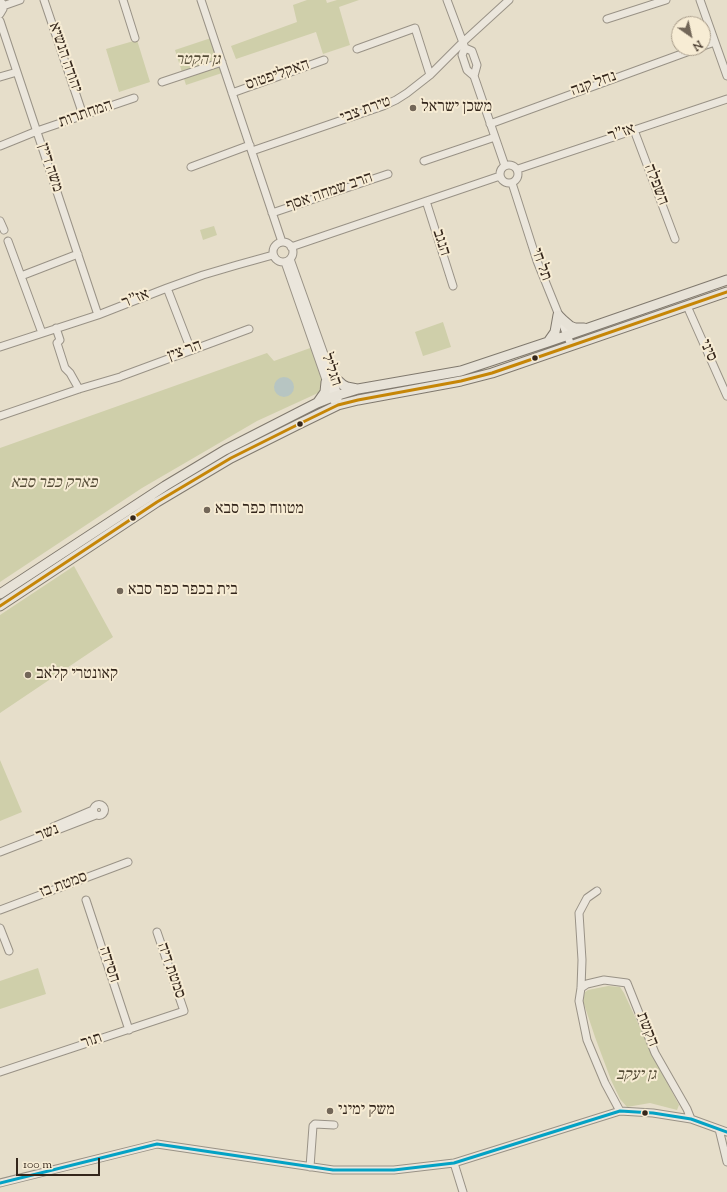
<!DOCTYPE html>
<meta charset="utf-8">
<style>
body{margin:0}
#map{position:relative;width:727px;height:1192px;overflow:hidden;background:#e6deca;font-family:"Sorts Mill Goudy",serif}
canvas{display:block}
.north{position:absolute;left:671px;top:16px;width:40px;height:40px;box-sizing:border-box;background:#f7ecd4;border:1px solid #a99d8a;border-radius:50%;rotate:146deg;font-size:11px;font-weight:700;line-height:16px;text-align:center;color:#34261b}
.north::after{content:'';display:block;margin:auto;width:14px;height:18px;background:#726658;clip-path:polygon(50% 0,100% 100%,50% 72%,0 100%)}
.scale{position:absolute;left:16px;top:1158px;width:84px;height:18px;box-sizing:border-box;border:2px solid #34261b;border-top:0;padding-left:5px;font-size:12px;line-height:14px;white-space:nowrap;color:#34261b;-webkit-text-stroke:3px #f7ecd4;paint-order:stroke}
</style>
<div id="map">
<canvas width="727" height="1192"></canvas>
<div class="north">N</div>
<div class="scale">100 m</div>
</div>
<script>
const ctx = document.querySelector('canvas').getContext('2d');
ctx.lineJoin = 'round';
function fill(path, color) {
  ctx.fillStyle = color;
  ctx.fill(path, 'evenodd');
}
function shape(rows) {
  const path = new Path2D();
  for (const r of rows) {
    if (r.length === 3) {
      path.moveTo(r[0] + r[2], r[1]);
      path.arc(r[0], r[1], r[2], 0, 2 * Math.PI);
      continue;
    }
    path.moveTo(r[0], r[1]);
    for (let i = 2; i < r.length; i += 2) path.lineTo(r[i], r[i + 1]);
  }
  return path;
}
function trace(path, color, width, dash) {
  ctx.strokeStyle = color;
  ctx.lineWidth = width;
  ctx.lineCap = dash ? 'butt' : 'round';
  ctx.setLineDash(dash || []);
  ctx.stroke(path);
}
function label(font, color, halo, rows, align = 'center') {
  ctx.font = font + ' "Sorts Mill Goudy","Frank Ruhl Libre",serif';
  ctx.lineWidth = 4;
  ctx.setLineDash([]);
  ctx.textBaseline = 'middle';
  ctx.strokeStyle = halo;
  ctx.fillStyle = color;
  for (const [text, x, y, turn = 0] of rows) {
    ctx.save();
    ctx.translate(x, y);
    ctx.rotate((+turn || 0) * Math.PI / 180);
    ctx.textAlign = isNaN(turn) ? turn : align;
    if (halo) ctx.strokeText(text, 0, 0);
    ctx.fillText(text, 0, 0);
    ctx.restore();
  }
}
fill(shape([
 [307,0,326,0,327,3,337,0,359,0,339,7,350,45,323,54,316,32,236,59,231,46,297,22,293,5],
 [211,38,222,73,186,85,175,50],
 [137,40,150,82,119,92,106,49],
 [214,226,217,235,203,240,200,230],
 [443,322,451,347,423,356,415,332],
 [313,347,324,382,318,393,257,421,142,488,0,582,0,448,267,353,274,361],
 [74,566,113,637,0,713,0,615],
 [0,760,22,812,0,821],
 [38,968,46,994,0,1009,0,981],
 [608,986,620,987,624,993,655,1060,679,1105,677,1110,650,1103,627,1107,620,1099,611,1080,595,1037,583,1001,585,992,588,990]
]), '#cfcfaa');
fill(shape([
 [284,387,10]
]), '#b7c5c2');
const minor = shape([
 [44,0,83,115],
 [123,0,135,38],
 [201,0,282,242],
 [447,0,465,48,462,55,467,70,474,76,505,166],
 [700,0,727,76],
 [0,1,2,3,3,9,0,14],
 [3,6,20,0],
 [607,19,666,0],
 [0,21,98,315],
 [703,46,715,42],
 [465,48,472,51,477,65,474,76],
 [357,49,415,28,430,75],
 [0,77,17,72],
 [162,82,222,62],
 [232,93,324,60],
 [490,124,698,48],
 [634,130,675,239],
 [0,146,37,131,134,98],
 [252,151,383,106,396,100,407,93,430,75,463,42,509,0],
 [424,161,495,137],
 [509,174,9],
 [191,167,250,145],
 [518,169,727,99],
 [512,183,537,261,571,345],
 [426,201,453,286],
 [272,213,388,174],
 [0,221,4,230],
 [8,241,42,333],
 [283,252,10],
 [291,247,500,176],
 [290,259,331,374,338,395,338,399],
 [285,262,332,397,334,401],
 [21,276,78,254],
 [167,288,191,350],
 [687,306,727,396],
 [56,328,60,340,57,343,65,368,70,373,79,389],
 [0,347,98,315,167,288,203,275,237,265,273,255],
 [122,376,249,329],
 [0,416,79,389,120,377],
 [99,810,5.5],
 [53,827,93,810],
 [0,852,96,815],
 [597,891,587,898,579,913,582,960,581,988,579,1001,587,1040,605,1083,620,1111],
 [86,900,129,1030],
 [0,910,128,862],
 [0,928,9,951],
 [581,988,587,984,604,980,627,983,655,1053,687,1109,691,1119],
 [0,1072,184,1011,157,932],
 [719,1129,727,1162],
 [454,1163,463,1192],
 [310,1167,313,1126,315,1124,334,1125],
 [0,1183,157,1144,333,1170,394,1170,454,1163,620,1111,653,1113,691,1119,727,1132]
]);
const major = shape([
 [558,315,563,320,570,326,575,328,584,328],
 [548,342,555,332,558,315],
 [331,374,343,385,347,387,357,389],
 [318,402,325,392,326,382],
 [0,594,165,486,225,450,317,403,332,397,358,389,461,371,548,342,727,280],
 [0,606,157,502,231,458,299,424,338,405,358,400,461,381,492,373,727,292]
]);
trace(minor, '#999286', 9);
trace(major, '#80796e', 11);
trace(minor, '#ebe6dc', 7);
trace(major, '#e7e2d7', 9);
trace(shape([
 [0,606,157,502,231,458,299,424,338,405,358,400,461,381,492,373,727,292]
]), '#c68607', 3);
trace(shape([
 [0,1183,157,1144,333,1170,394,1170,454,1163,620,1111,653,1113,691,1119,727,1132]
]), '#03a2c5', 3);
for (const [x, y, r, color] of [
 [413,108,4,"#726658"],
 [535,358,3.5,"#34261b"],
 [300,424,3.5,"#34261b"],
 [207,510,4,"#726658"],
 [133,518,3.5,"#34261b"],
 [120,591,4,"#726658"],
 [28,675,4,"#726658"],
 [330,1111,4,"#726658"],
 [645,1113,3.5,"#34261b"]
]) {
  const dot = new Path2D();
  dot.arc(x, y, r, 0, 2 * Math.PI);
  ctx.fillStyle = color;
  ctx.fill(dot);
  trace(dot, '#f7ecd4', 1.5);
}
label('16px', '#34261b', '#f7ecd4', [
 ["יהודה הנשיא",64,58,71],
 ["האקליפטוס",278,76,-19],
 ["נחל קנה",594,85,-20],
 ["טירת צבי",366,111,-20],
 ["המחתרות",86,115,-19],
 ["אז\"ר",622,134,-18],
 ["משה דיין",49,168,72],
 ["השפלה",655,185,69],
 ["הרב שמחה אסף",330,193,-19],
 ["הנגב",440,243,72],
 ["תל חי",540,265,70],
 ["אז\"ר",136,300,-21],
 ["סיני",707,351,66],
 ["הר צין",185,352,-20],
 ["הגליל",330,370,71],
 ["נשר",48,834,-21],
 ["סמטת בז",64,886,-20],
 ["חסידה",108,965,72],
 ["סמטת דיה",170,971,71],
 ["הקשת",646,1030,68],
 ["תור",92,1042,-18]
]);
label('italic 16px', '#564d38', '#f7ecd4', [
 ["גן הקטר",198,61],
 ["פארק כפר סבא",54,484],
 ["גן יעקב",636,1076]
]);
label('16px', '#34261b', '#f7ecd4', [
 ["משכן ישראל",421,108],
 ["מטווח כפר סבא",215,510],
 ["בית בכפר כפר סבא",128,591],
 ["קאונטרי קלאב",36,675],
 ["משק ימיני",338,1111]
], 'left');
</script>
